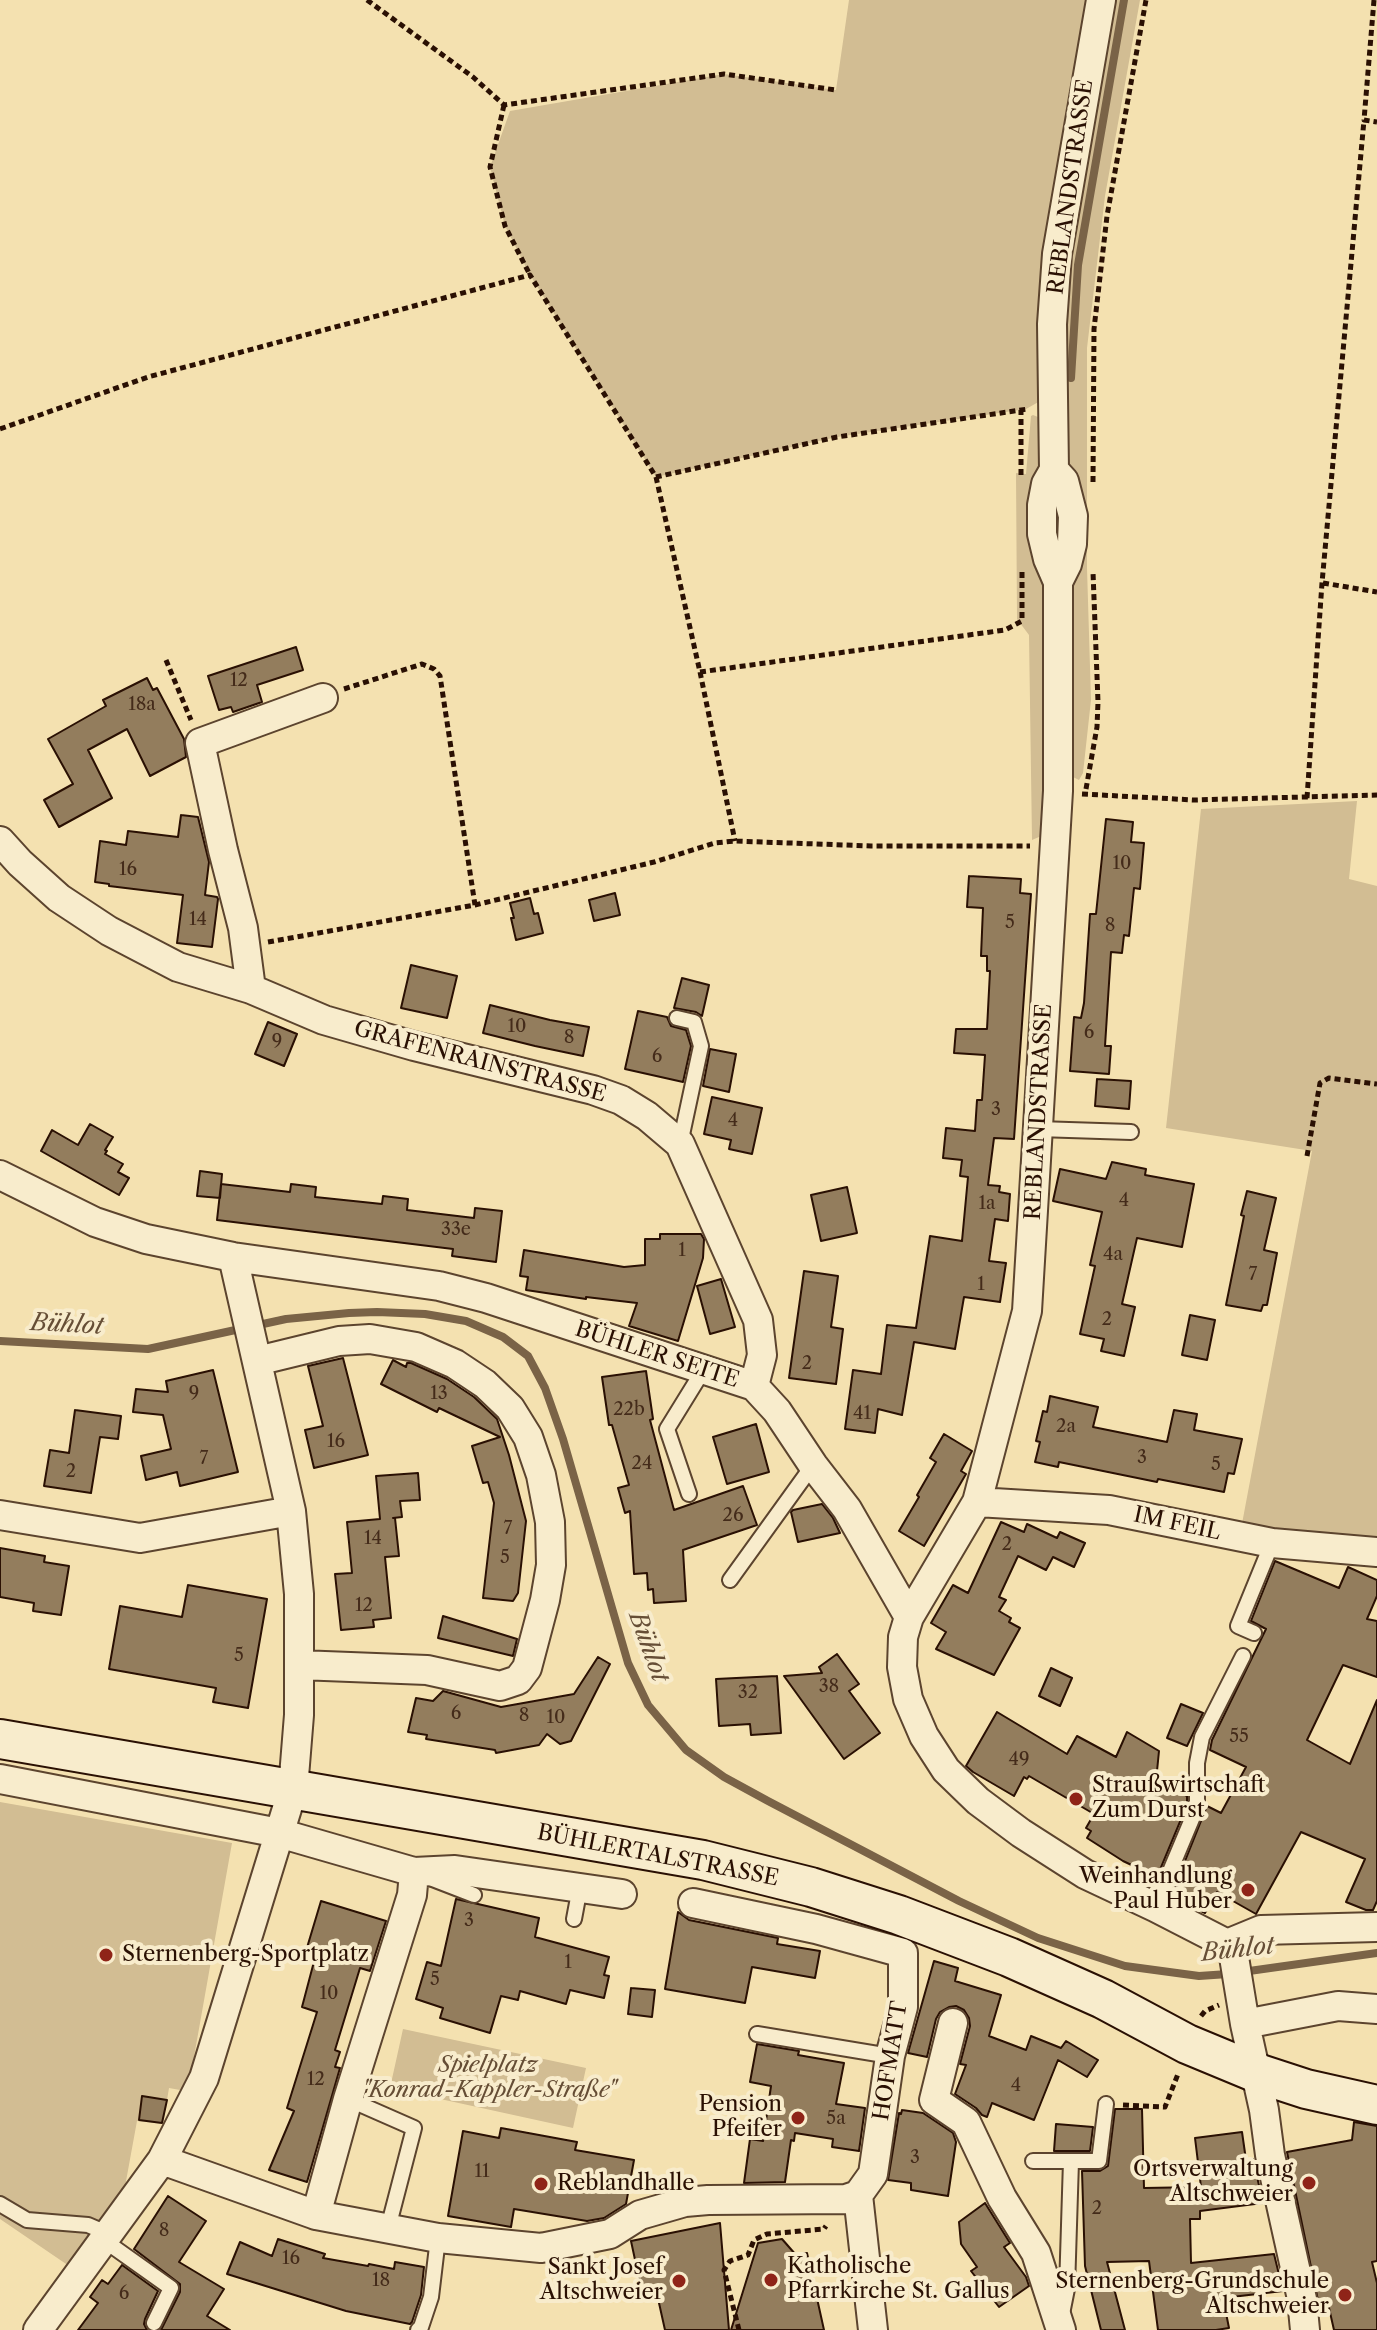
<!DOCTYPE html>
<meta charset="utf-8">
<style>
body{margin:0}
canvas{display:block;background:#f4e1b0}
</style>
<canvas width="1377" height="2330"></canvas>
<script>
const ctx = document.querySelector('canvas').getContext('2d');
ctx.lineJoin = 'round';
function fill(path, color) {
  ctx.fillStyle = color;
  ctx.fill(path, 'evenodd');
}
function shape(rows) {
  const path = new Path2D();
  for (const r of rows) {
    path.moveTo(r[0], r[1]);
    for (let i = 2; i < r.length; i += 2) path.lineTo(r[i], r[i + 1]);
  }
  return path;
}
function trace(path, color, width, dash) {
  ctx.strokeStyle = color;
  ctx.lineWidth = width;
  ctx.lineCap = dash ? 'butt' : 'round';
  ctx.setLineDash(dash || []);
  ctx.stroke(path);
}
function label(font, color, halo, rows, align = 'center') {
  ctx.font = font + ' "Libre Caslon Text",serif';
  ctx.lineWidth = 8;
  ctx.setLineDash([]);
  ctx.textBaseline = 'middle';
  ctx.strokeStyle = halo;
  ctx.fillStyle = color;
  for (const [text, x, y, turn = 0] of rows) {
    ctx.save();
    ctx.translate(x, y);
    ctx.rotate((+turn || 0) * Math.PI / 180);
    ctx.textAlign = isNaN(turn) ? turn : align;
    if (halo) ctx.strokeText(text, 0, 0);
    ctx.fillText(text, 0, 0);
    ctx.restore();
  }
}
fill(shape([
 [849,0,1090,0,1042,400,1026,409,837,437,656,477,530,275,505,226,490,167,510,111,724,74,836,90],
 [1114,0,1140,0,1105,196,1087,348,1087,568,1091,700,1083,773,1079,780,1071,776,1069,486,1063,349,1070,251],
 [1033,415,1043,419,1046,834,1032,840,1029,635,1017,619,1016,473,1026,474,1031,416],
 [1357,801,1349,879,1377,886,1377,1537,1317,1539,1241,1529,1312,1151,1166,1128,1201,809],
 [0,1802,232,1843,192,2068,180,2090,169,2088,163,2124,137,2121,122,2203,72,2268,0,2219],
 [403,2029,586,2068,573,2128,390,2088]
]), '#d2bd93');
trace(shape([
 [1071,378,1078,265,1124,0],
 [0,1341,148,1349,286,1319,349,1313,377,1312,425,1314,466,1321,503,1337,528,1356,545,1388,563,1439,628,1663,648,1705,686,1750,724,1777,768,1801,959,1901,1038,1938,1125,1966,1199,1976,1228,1974,1377,1953]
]), '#7a6347', 8);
const building = shape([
 [296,647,303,670,257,685,262,702,233,712,231,707,219,710,208,676,296,647],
 [147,678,153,690,157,688,184,739,186,757,150,776,127,729,88,750,112,798,59,827,44,800,73,784,48,739,106,706,103,700,147,678],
 [181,815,198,817,209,862,205,895,217,897,218,899,212,947,177,943,183,895,109,886,109,884,95,882,100,841,126,845,128,831,178,837,181,815],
 [1106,819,1133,822,1131,842,1144,843,1140,889,1134,888,1129,936,1124,935,1122,953,1111,952,1105,1046,1111,1046,1109,1074,1070,1071,1074,1017,1081,1018,1084,1003,1090,914,1096,914,1106,819],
 [969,876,1021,879,1020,893,1031,894,1014,1139,994,1138,988,1185,1000,1186,999,1192,1010,1194,1008,1221,995,1219,989,1261,1006,1263,1000,1302,964,1297,955,1349,914,1342,902,1415,878,1409,875,1433,845,1429,853,1370,881,1374,887,1325,916,1328,930,1236,962,1241,968,1177,960,1176,962,1160,943,1158,946,1128,975,1131,977,1100,982,1100,985,1055,954,1053,956,1029,987,1029,990,971,987,971,987,956,981,956,983,908,967,907,969,876],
 [615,893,620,915,594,921,589,900,615,893],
 [530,898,534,914,538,913,543,933,516,940,511,918,514,918,510,903,530,898],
 [411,965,457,976,447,1018,401,1008,411,965],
 [682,978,709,985,702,1016,696,1012,674,1008,682,978],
 [490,1005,550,1020,589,1027,583,1056,535,1046,483,1033,490,1005],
 [638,1011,667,1017,671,1026,686,1030,691,1046,683,1082,625,1069,638,1011],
 [268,1022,297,1034,284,1066,255,1054,268,1022],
 [710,1049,736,1054,729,1092,703,1086,710,1049],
 [1097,1079,1131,1081,1129,1109,1095,1106,1097,1079],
 [712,1097,762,1108,752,1154,729,1149,731,1140,704,1134,712,1097],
 [90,1124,113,1137,105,1150,107,1151,105,1154,123,1164,118,1172,129,1178,119,1195,41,1151,52,1130,78,1145,90,1124],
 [1112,1162,1146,1169,1145,1175,1194,1184,1182,1247,1137,1238,1122,1304,1135,1307,1124,1356,1101,1351,1104,1339,1080,1334,1095,1266,1090,1265,1102,1212,1053,1201,1060,1169,1106,1179,1112,1162],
 [200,1171,222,1174,220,1198,197,1196,200,1171],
 [221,1184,290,1192,291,1184,316,1187,315,1197,382,1204,383,1196,408,1199,407,1210,474,1218,475,1208,502,1211,496,1262,452,1256,453,1249,217,1220,221,1184],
 [847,1187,857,1233,821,1241,811,1195,847,1187],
 [1247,1191,1276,1198,1264,1250,1277,1253,1267,1305,1263,1305,1261,1311,1226,1305,1244,1216,1241,1215,1247,1191],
 [660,1234,701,1234,704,1239,703,1258,678,1341,629,1326,637,1303,586,1297,586,1299,526,1290,528,1277,520,1276,524,1250,624,1267,645,1265,645,1239,660,1239,660,1234],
 [804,1271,838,1276,831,1327,843,1329,836,1384,789,1378,804,1271],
 [721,1279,735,1327,710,1334,697,1286,721,1279],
 [1190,1315,1215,1320,1207,1360,1182,1355,1190,1315],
 [343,1358,368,1455,314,1468,305,1430,323,1426,308,1366,343,1358],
 [393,1360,406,1367,407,1363,411,1363,447,1379,474,1397,497,1419,509,1455,526,1521,518,1593,513,1601,483,1598,494,1503,488,1482,483,1483,472,1446,500,1437,439,1408,437,1412,381,1384,393,1360],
 [213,1370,238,1472,180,1486,177,1472,146,1480,141,1456,171,1449,163,1415,133,1412,136,1389,168,1392,166,1381,213,1370],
 [646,1371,653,1419,650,1420,674,1510,743,1486,757,1525,683,1550,686,1601,654,1603,653,1589,648,1590,647,1573,634,1574,630,1511,625,1513,618,1488,629,1485,612,1425,609,1425,602,1377,646,1371],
 [1050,1396,1098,1407,1093,1427,1167,1442,1174,1410,1197,1414,1194,1430,1242,1439,1234,1474,1228,1473,1224,1492,1158,1479,1157,1482,1059,1462,1058,1467,1035,1462,1040,1442,1036,1441,1043,1411,1047,1412,1050,1396],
 [75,1410,121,1416,118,1439,100,1437,91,1493,44,1486,50,1450,69,1453,75,1410],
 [756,1424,769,1472,727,1484,713,1437,756,1424],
 [944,1434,972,1451,961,1471,966,1474,924,1546,899,1531,919,1497,917,1495,936,1462,930,1458,944,1434],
 [418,1473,420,1500,400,1501,402,1517,393,1518,395,1518,399,1556,385,1557,391,1618,373,1620,374,1627,341,1630,335,1574,352,1573,347,1522,380,1519,376,1476,418,1473],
 [822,1504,833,1518,840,1533,798,1542,791,1512,793,1510,822,1504],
 [1001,1522,1024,1532,1027,1524,1057,1538,1060,1532,1085,1543,1074,1567,1053,1557,1046,1570,1018,1556,999,1597,1006,1600,999,1611,1011,1618,1009,1622,1020,1628,994,1675,936,1649,946,1632,931,1623,953,1585,968,1593,1001,1522],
 [0,1548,45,1556,44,1562,69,1566,61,1615,33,1611,34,1603,0,1597,0,1548],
 [1275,1561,1339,1588,1348,1567,1377,1580,1377,1596,1367,1619,1377,1621,1377,1677,1343,1665,1307,1740,1350,1764,1377,1700,1377,1901,1373,1910,1366,1910,1346,1902,1365,1859,1301,1832,1256,1914,1217,1892,1205,1913,1174,1898,1179,1888,1175,1886,1207,1806,1221,1813,1246,1767,1210,1750,1212,1740,1266,1629,1251,1621,1275,1561],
 [188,1585,267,1599,248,1708,213,1702,216,1688,109,1669,120,1606,182,1617,188,1585],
 [443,1616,517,1639,513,1656,438,1638,443,1616],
 [837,1654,859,1684,849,1691,880,1733,844,1759,784,1676,822,1673,819,1667,837,1654],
 [598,1657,610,1664,571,1741,560,1744,547,1734,539,1745,496,1753,495,1750,426,1739,427,1735,408,1732,416,1698,433,1701,443,1691,501,1707,574,1694,598,1657],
 [1051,1668,1072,1678,1060,1706,1039,1696,1051,1668],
 [777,1676,781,1733,751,1735,750,1724,719,1726,716,1679,777,1676],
 [1181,1704,1203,1713,1187,1746,1167,1738,1181,1704],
 [997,1712,1067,1754,1077,1736,1116,1757,1127,1732,1159,1751,1156,1781,1187,1796,1187,1805,1157,1877,1123,1861,1087,1838,1091,1831,1086,1828,1094,1814,1029,1776,1027,1779,1024,1777,1014,1796,973,1772,966,1766,997,1712],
 [456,1899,539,1918,535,1937,609,1957,604,1975,609,1976,604,1998,570,1990,566,2004,520,1991,518,2000,501,1996,490,2033,440,2018,443,2008,416,1999,427,1962,441,1966,456,1899],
 [321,1901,386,1921,370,1971,360,1968,335,2050,340,2052,335,2067,340,2068,307,2182,269,2170,294,2111,287,2108,317,2012,302,2007,316,1954,306,1951,321,1901],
 [678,1912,689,1920,778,1938,777,1944,820,1951,815,1978,752,1967,745,2003,665,1989,678,1912],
 [934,1961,958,1968,955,1981,1001,1995,989,2036,1026,2050,1031,2036,1061,2048,1066,2041,1098,2060,1087,2077,1058,2060,1034,2120,992,2103,987,2117,982,2115,976,2108,955,2094,966,2065,960,2064,970,2026,969,2018,964,2010,956,2006,949,2007,940,2012,936,2019,927,2057,908,2053,934,1961],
 [631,1988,655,1990,652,2017,628,2014,631,1988],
 [757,2044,799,2051,798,2055,844,2063,836,2104,865,2108,859,2151,832,2147,833,2139,795,2133,794,2141,791,2140,785,2182,744,2183,750,2139,763,2141,771,2086,750,2082,757,2044],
 [142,2096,167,2100,162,2123,139,2120,142,2096],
 [1115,2109,1142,2109,1144,2188,1201,2187,1195,2138,1242,2132,1246,2160,1253,2159,1263,2203,1200,2211,1200,2219,1190,2219,1191,2263,1274,2254,1283,2291,1223,2298,1229,2328,1216,2330,1158,2330,1149,2261,1107,2262,1125,2330,1101,2330,1085,2266,1082,2171,1100,2171,1108,2166,1115,2109],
 [902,2110,923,2113,953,2133,956,2142,948,2196,911,2190,911,2183,888,2180,899,2113,901,2114,902,2110],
 [1354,2122,1377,2126,1377,2261,1372,2262,1377,2283,1377,2330,1334,2330,1329,2308,1320,2310,1287,2152,1352,2140,1354,2122],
 [1056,2124,1093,2127,1090,2151,1054,2151,1056,2124],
 [501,2128,577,2142,575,2150,634,2160,626,2204,604,2218,587,2221,514,2209,511,2227,448,2216,463,2131,499,2138,501,2128],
 [168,2196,206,2221,179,2262,224,2289,207,2316,230,2330,161,2330,180,2292,180,2284,134,2249,168,2196],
 [985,2203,1010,2243,1004,2247,1026,2277,1029,2286,999,2307,971,2271,977,2267,961,2244,959,2222,985,2203],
 [720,2223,729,2330,665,2330,657,2294,643,2297,631,2241,720,2223],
 [278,2239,325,2254,323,2258,368,2266,369,2264,394,2269,395,2262,424,2267,421,2295,412,2322,410,2324,346,2311,227,2274,240,2242,272,2256,278,2239],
 [782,2239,796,2255,807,2253,824,2330,731,2330,758,2243,782,2239],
 [122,2265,158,2291,145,2319,144,2324,147,2330,78,2330,98,2303,90,2297,102,2280,108,2284,122,2265]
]);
fill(building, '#937d5d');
trace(building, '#2a1003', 2);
const lane = shape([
 [677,1018,694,1022,701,1046,680,1144],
 [1038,1129,1131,1132],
 [689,1494,667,1429,704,1369],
 [730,1580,813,1465],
 [1254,1633,1238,1626,1272,1543],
 [430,1878,474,1895],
 [1155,1907,1197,1807,1197,1763,1202,1737,1243,1656],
 [574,1919,580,1887],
 [757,2034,890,2056],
 [348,2099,414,2128,388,2228],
 [1033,2161,1099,2161,1106,2104],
 [0,2204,27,2220,88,2225,109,2234],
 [105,2241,171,2288,154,2323],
 [1062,2314,1067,2289,1071,2161],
 [418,2330,421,2327,431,2297,438,2238]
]);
const street = shape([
 [1101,0,1057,254,1052,324,1054,470,1046,484,1042,505,1042,534,1048,559,1058,582,1058,791,1027,1311,977,1502,909,1617,903,1637,902,1667,908,1699,924,1736,946,1770,978,1801,1021,1833,1085,1874,1155,1907,1227,1944,1234,1957,1245,2024,1264,2110,1270,2155,1302,2299,1305,2330],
 [1054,470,1064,481,1073,516,1072,544,1067,564,1058,582],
 [0,841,20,863,59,898,109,931,178,967,251,989,324,1020,414,1046,593,1090,621,1100,647,1116,680,1144,758,1320,762,1355,754,1386],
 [251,989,243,928,223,850,200,743,323,698],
 [0,1175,95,1222,146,1239,233,1257,439,1286,486,1298,754,1386,777,1411,813,1465,847,1509,909,1617],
 [257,1361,339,1341,370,1339,416,1347,455,1364,485,1384,510,1408,528,1437,541,1475,550,1522,551,1565,545,1600,527,1668,518,1680,500,1686,427,1670,299,1665],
 [977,1502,1109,1510,1272,1543,1377,1552],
 [0,1515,140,1538,291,1511],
 [0,1779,279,1833,414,1872,412,1895,348,2099,316,2215],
 [414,1872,455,1870,622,1894],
 [693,1903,816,1929,903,1953,903,2007,890,2056,873,2174,858,2195,873,2330],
 [1227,1944,1261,1930,1377,1927],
 [953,2023,934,2100,966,2122,1002,2198,1036,2253,1061,2330],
 [1245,2024,1338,2006,1377,2009],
 [162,2160,316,2215,438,2238,541,2248,610,2234,640,2215,685,2202,708,2200,846,2199,858,2195],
 [38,2330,162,2160,204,2078,293,1789,299,1715,299,1594,291,1511,233,1257]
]);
const secondary = shape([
 [0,1739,703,1860,811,1887,899,1915,1009,1957,1103,1999,1187,2044,1257,2073,1306,2089,1377,2105]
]);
trace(lane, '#5c442e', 18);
trace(street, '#5c442e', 32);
trace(secondary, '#2a1003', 42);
trace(shape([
 [367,0,473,77,504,105,724,74,836,90],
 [1374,0,1364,120,1377,122],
 [504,105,490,167,505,226,530,275],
 [0,429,148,377,530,275,656,477,837,437,1028,409],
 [1021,475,1021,410],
 [656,477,700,672,735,841],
 [1093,482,1094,329,1107,216,1146,0],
 [1323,583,1377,592],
 [166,660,191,720],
 [700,672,1005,630,1022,621,1022,569],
 [344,689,422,664,434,669,440,676,475,905],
 [1086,789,1097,727,1098,702,1093,572],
 [1082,794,1194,800,1377,795],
 [1307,798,1322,583,1364,120],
 [268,942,475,905,654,862,715,843,735,841,871,846,1030,846],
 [1307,1156,1320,1083,1329,1078,1377,1084],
 [1201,2016,1205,2011,1219,2005],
 [1123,2105,1165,2107,1178,2074],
 [739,2330,724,2270,730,2261,748,2255,754,2240,767,2234,824,2229,826,2226]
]), '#2a1003', 5, [6, 4]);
trace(lane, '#f8eccc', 14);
trace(street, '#f8eccc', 28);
trace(secondary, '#f8eccc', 38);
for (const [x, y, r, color] of [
 [1076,1799,8,"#8f2418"],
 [1248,1890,8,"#8f2418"],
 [106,1955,8,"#8f2418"],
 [798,2118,8,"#8f2418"],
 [1309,2183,8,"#8f2418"],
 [541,2184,8,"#8f2418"],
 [771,2280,8,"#8f2418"],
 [679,2281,8,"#8f2418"],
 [1345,2295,8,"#8f2418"]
]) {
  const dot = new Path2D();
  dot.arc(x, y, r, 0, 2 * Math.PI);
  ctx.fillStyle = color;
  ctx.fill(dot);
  trace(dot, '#f8eccc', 3);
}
label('18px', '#442b1a', null, [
 ["12",239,681],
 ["18a",142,705],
 ["10",1122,864],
 ["16",128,870],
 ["14",198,920],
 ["5",1010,923],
 ["8",1110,926],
 ["10",517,1027],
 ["6",1089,1033],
 ["8",569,1038],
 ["9",277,1042],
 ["6",657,1057],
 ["3",996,1110],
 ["4",733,1121],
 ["4",1124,1201],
 ["1a",987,1204],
 ["33e",456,1230],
 ["1",682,1251],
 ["4a",1113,1255],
 ["7",1253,1275],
 ["1",981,1285],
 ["2",1107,1320],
 ["2",807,1364],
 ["9",194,1394],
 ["13",439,1394],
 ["22b",629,1410],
 ["41",862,1414],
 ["2a",1066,1427],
 ["16",336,1442],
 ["3",1142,1458],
 ["7",204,1459],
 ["24",642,1464],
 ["5",1216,1465],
 ["2",71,1472],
 ["26",733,1516],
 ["7",508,1529],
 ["14",373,1539],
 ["2",1007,1545],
 ["5",505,1558],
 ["12",364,1606],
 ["5",239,1656],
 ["38",829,1687],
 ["32",748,1693],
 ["6",456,1714],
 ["8",524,1716],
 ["10",556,1718],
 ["55",1239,1737],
 ["49",1019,1760],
 ["3",469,1921],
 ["1",568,1963],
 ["5",435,1980],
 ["10",329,1994],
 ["12",316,2080],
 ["4",1016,2086],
 ["5a",836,2119],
 ["3",915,2158],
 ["11",482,2172],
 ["2",1097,2209],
 ["8",164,2231],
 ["16",291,2259],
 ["18",381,2281],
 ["6",124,2294]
]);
label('22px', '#2a1003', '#f8eccc', [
 ["REBLANDSTRASSE",1071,187,-82],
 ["GRAFENRAINSTRASSE",480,1062,15],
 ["REBLANDSTRASSE",1039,1112,-87],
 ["BÜHLER SEITE",657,1355,18],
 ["IM FEIL",1177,1524,12],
 ["BÜHLERTALSTRASSE",658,1856,11],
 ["HOFMATT",891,2061,-81]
]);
label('22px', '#2a1003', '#f8eccc', [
 ["Straußwirtschaft",1092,1786,"left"],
 ["Zum Durst",1092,1811,"left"],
 ["Weinhandlung",1232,1877],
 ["Paul Huber",1232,1902],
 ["Sternenberg-Sportplatz",122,1955,"left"],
 ["Pension",782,2105],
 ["Pfeifer",782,2130],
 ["Ortsverwaltung",1293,2170],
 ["Altschweier",1293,2195],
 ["Reblandhalle",557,2184,"left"],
 ["Katholische",787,2267,"left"],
 ["Pfarrkirche St. Gallus",787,2292,"left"],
 ["Sankt Josef",663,2268],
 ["Altschweier",663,2293],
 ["Sternenberg-Grundschule",1329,2282],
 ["Altschweier",1329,2307]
], 'right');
label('italic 22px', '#654d35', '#f8eccc', [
 ["Spielplatz",488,2066],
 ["\"Konrad-Kappler-Straße\"",488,2091]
]);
label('italic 24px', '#664e36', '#f8eccc', [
 ["Bühlot",67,1325,3],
 ["Bühlot",648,1647,70],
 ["Bühlot",1238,1950,-6]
]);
</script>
